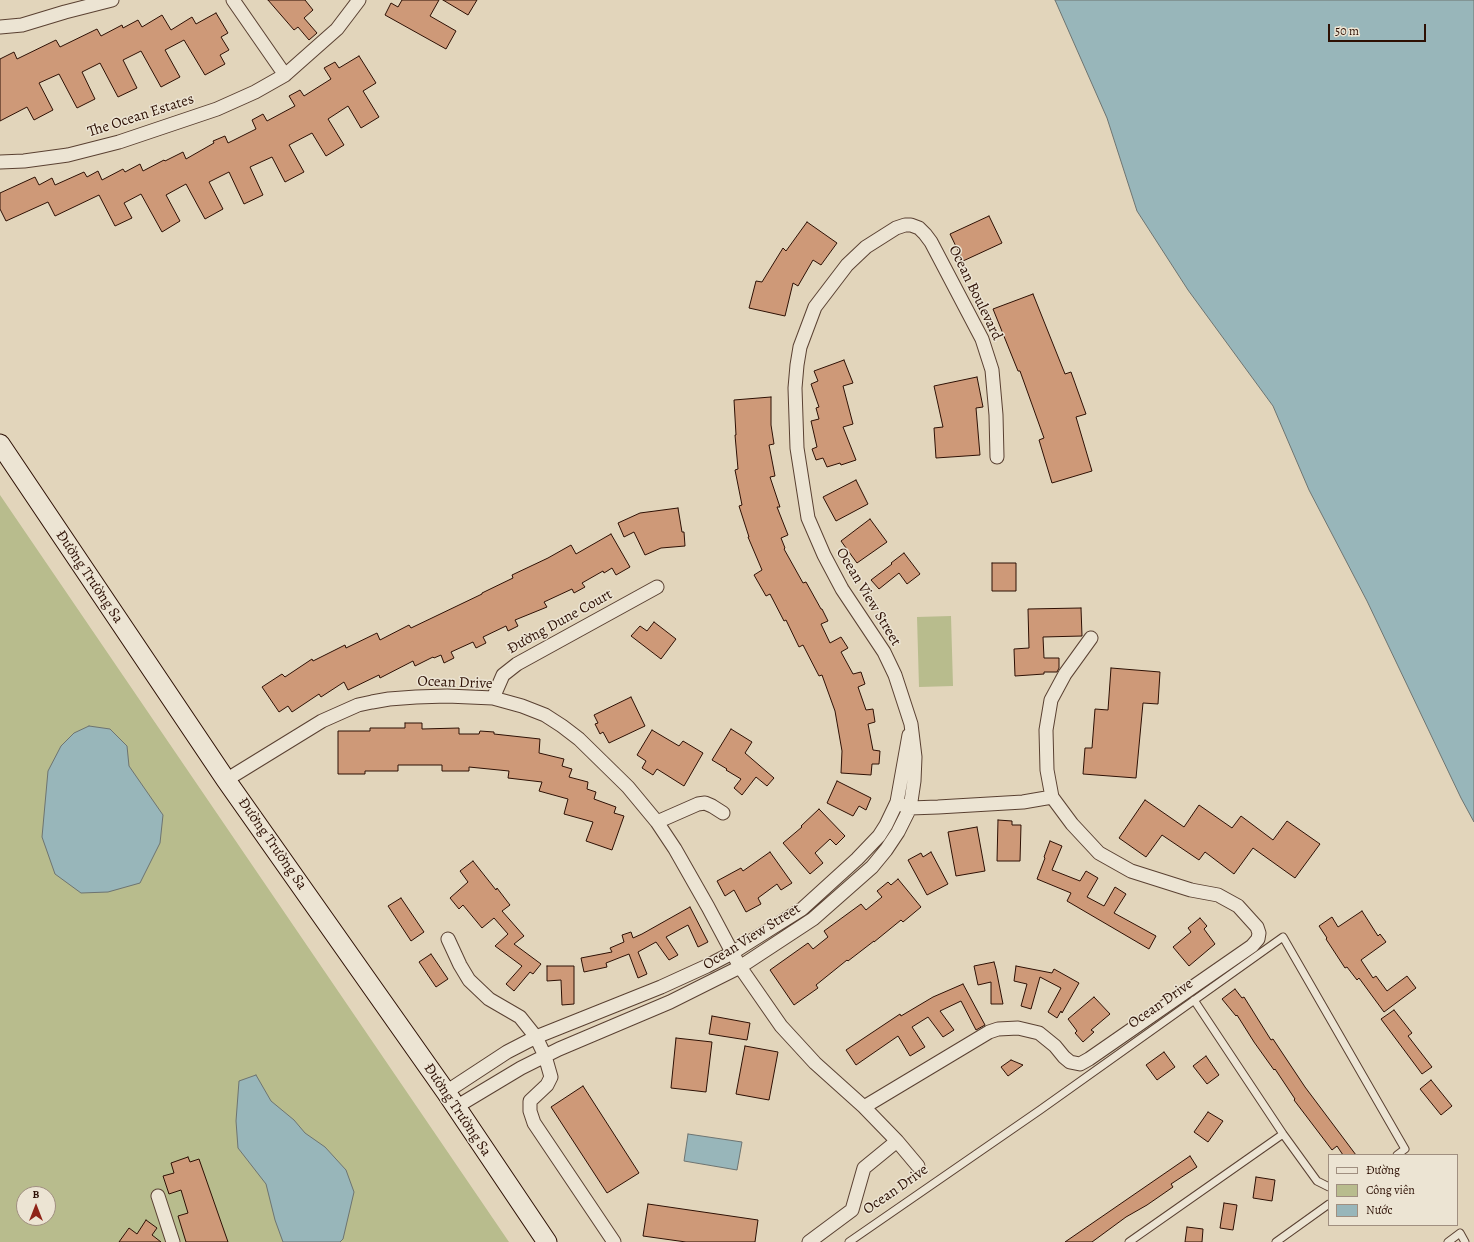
<!DOCTYPE html>
<meta charset="utf-8">
<style>
body{margin:0}
#map{position:relative;width:1474px;height:1242px;overflow:hidden;background:#e2d5bb;font-family:Alegreya,serif}
canvas{display:block}
.legend{position:absolute;left:1328px;top:1154px;width:130px;height:72px;box-sizing:border-box;background:#ece4d3;border:1px solid #a08f80;margin:0;padding:5px 7px;list-style:none;font-size:12px;color:#2d1004}
.legend li{display:flex;align-items:center;gap:8px;height:20px}
.legend b{width:20px;border:1px solid #a08f80}
.north{position:absolute;left:16px;top:1186px;width:40px;height:40px;box-sizing:border-box;background:#ece4d3;border:1px solid #a08f80;border-radius:50%;rotate:0deg;font-size:11px;font-weight:700;line-height:16px;text-align:center;color:#2d1004}
.north::after{content:'';display:block;margin:auto;width:14px;height:18px;background:#8f2418;clip-path:polygon(50% 0,100% 100%,50% 72%,0 100%)}
.scale{position:absolute;left:1328px;top:24px;width:98px;height:18px;box-sizing:border-box;border:2px solid #2d1004;border-top:0;padding-left:5px;font-size:12px;line-height:14px;white-space:nowrap;color:#2d1004;-webkit-text-stroke:3px #ece4d3;paint-order:stroke}
</style>
<div id="map">
<canvas width="1474" height="1242"></canvas>
<ul class="legend">
<li><b style="height:5px;background:#ece4d3"></b>Đường</li>
<li><b style="height:11px;background:#b8bc8d"></b>Công viên</li>
<li><b style="height:11px;background:#98b6ba"></b>Nước</li>
</ul>
<div class="north">B</div>
<div class="scale">50 m</div>
</div>
<script>
const ctx = document.querySelector('canvas').getContext('2d');
ctx.lineJoin = 'round';
function fill(path, color) {
  ctx.fillStyle = color;
  ctx.fill(path, 'evenodd');
}
function shape(rows) {
  const path = new Path2D();
  for (const r of rows) {
    path.moveTo(r[0], r[1]);
    for (let i = 2; i < r.length; i += 2) path.lineTo(r[i], r[i + 1]);
  }
  return path;
}
function trace(path, color, width, dash) {
  ctx.strokeStyle = color;
  ctx.lineWidth = width;
  ctx.lineCap = dash ? 'butt' : 'round';
  ctx.setLineDash(dash || []);
  ctx.stroke(path);
}
function label(font, color, halo, rows, align = 'center') {
  ctx.font = font + ' Alegreya,serif';
  ctx.lineWidth = 3;
  ctx.setLineDash([]);
  ctx.textBaseline = 'middle';
  ctx.strokeStyle = halo;
  ctx.fillStyle = color;
  for (const [text, x, y, turn = 0] of rows) {
    ctx.save();
    ctx.translate(x, y);
    ctx.rotate((+turn || 0) * Math.PI / 180);
    ctx.textAlign = isNaN(turn) ? turn : align;
    if (halo) ctx.strokeText(text, 0, 0);
    ctx.fillText(text, 0, 0);
    ctx.restore();
  }
}
fill(shape([
 [0,495,509,1242,0,1242],
 [24,1194,48,1194,48,1218,24,1218],
 [951,616,953,686,919,687,917,617]
]), '#b8bc8d');
const water = shape([
 [1055,0,1474,0,1474,822,1461,798,1367,601,1309,490,1273,406,1188,290,1137,211,1107,118,1055,0],
 [89,726,110,729,127,746,129,766,163,815,160,843,140,883,108,892,81,893,55,874,42,837,48,771,61,746,74,733,89,726],
 [256,1075,271,1101,294,1120,305,1133,325,1147,346,1170,354,1192,343,1239,340,1242,283,1242,275,1220,266,1184,238,1148,236,1121,239,1081,256,1075],
 [688,1134,742,1142,737,1170,684,1161,688,1134]
]);
fill(water, '#98b6ba');
trace(water, '#6d7471', 1);
const building = shape([
 [268,0,305,0,313,10,304,18,317,33,309,40,298,27,294,30,268,0],
 [402,0,439,0,430,16,456,31,446,49,385,15,391,3,398,7,402,0],
 [443,0,477,0,468,15,443,0],
 [216,13,228,33,221,37,229,50,220,55,225,64,205,75,184,40,165,50,180,77,161,87,141,51,123,60,137,88,118,97,100,63,82,72,95,99,77,108,59,74,39,83,53,110,34,120,27,107,0,121,0,59,14,52,17,59,56,40,60,47,97,29,101,36,122,25,123,28,138,20,142,27,162,15,171,30,192,17,196,24,216,13],
 [359,56,376,83,363,91,379,117,361,128,348,106,328,119,344,145,326,156,312,133,289,145,304,172,285,182,272,157,250,167,263,195,244,204,229,172,209,182,223,209,205,219,186,184,166,195,180,221,162,232,141,194,124,203,132,218,115,226,99,195,55,216,48,202,6,221,0,209,0,193,35,177,39,185,52,178,55,185,84,172,87,177,98,171,102,180,123,169,125,172,140,164,143,171,164,160,165,161,183,152,186,159,214,143,213,141,225,136,228,143,256,129,252,120,263,114,267,121,295,106,289,96,300,90,304,96,331,79,324,68,335,62,339,68,359,56],
 [989,216,1002,243,963,261,950,234,989,216],
 [807,222,837,243,821,265,813,260,798,286,793,283,785,316,749,308,756,281,762,282,783,248,786,251,807,222],
 [1033,294,1065,374,1071,372,1086,414,1076,417,1092,471,1052,483,1039,440,1044,438,1020,371,1018,371,993,309,1033,294],
 [844,360,853,383,843,386,853,424,843,427,856,460,841,465,840,463,827,467,823,458,816,460,812,449,817,447,811,421,819,419,816,408,819,407,811,384,818,381,814,371,844,360],
 [977,377,983,407,976,408,980,455,936,458,934,428,943,427,934,386,977,377],
 [771,397,771,425,774,444,769,445,775,476,770,477,780,507,777,507,788,535,781,538,785,548,784,549,803,583,806,582,821,609,822,609,828,621,821,624,830,643,841,637,848,648,841,652,853,674,861,672,865,684,858,687,866,710,873,709,875,722,868,724,873,750,880,751,879,764,872,764,871,775,841,773,842,751,835,711,822,675,819,676,803,645,799,647,786,620,784,621,770,594,766,596,754,575,762,570,748,537,749,537,739,506,742,505,735,470,738,469,735,435,736,435,734,400,771,397],
 [856,480,868,504,836,521,823,497,856,480],
 [678,508,682,532,684,532,685,546,661,548,645,555,634,532,624,537,618,523,640,513,678,508],
 [870,519,887,542,857,563,841,541,870,519],
 [611,534,630,567,616,575,612,568,604,573,603,571,582,583,585,587,574,593,572,589,544,602,547,607,515,620,518,626,508,631,506,626,483,637,486,643,476,648,473,642,451,652,454,658,444,663,441,655,434,658,433,657,415,666,413,661,380,678,379,675,348,690,344,682,321,697,319,694,292,712,288,706,279,712,262,687,282,674,285,677,312,659,313,661,345,645,346,648,377,633,380,640,409,625,411,628,482,594,482,593,513,578,512,575,548,558,571,545,576,554,611,534],
 [904,553,920,574,907,584,899,573,879,589,871,580,892,564,891,563,904,553],
 [992,563,1016,563,1016,591,992,591,992,563],
 [1081,608,1082,636,1043,637,1044,658,1059,658,1059,668,1057,672,1044,672,1044,674,1015,676,1014,649,1029,648,1028,609,1081,608],
 [654,622,676,639,661,659,631,636,640,626,647,631,654,622],
 [1111,668,1160,672,1158,704,1143,703,1136,778,1083,774,1085,748,1092,748,1095,709,1108,710,1111,668],
 [631,697,645,726,609,743,603,732,600,734,595,724,598,723,594,715,631,697],
 [405,723,422,723,422,729,459,728,459,734,479,734,480,731,494,732,494,734,540,739,539,753,564,759,562,766,572,769,569,777,588,782,587,789,596,792,594,799,616,807,614,813,624,816,612,850,586,841,593,822,564,814,568,799,539,791,542,782,508,778,509,771,469,767,469,771,442,771,442,765,398,765,398,771,365,771,365,774,338,774,338,731,370,731,370,728,405,728,405,723],
 [731,729,752,742,745,753,774,778,767,786,756,777,742,795,734,788,741,779,726,770,727,769,712,760,731,729],
 [652,730,679,746,683,741,703,753,684,786,657,769,653,775,642,768,646,761,637,755,652,730],
 [837,781,871,798,866,810,859,806,853,816,827,803,837,781],
 [1145,800,1184,827,1199,805,1232,828,1241,816,1273,840,1287,821,1320,844,1295,878,1253,848,1234,874,1205,852,1199,860,1162,835,1146,857,1119,838,1145,800],
 [819,809,845,836,836,845,830,839,815,853,823,863,810,874,783,843,802,827,801,826,819,809],
 [998,820,1012,821,1012,825,1021,825,1020,861,997,861,998,820],
 [977,827,985,871,956,876,948,832,977,827],
 [1050,841,1062,846,1052,870,1080,881,1086,871,1098,878,1087,897,1104,906,1115,887,1126,894,1114,913,1156,936,1149,949,1067,901,1071,893,1037,879,1045,858,1044,857,1050,841],
 [770,852,792,883,781,890,777,884,758,898,761,904,746,912,734,890,725,896,717,881,741,868,743,871,770,852],
 [931,852,948,884,927,895,908,860,921,853,923,857,931,852],
 [473,861,496,890,497,888,510,905,502,911,524,936,514,944,541,964,533,974,530,972,514,991,506,984,522,966,495,946,508,934,494,918,482,928,463,905,459,909,450,898,468,882,460,871,473,861],
 [898,879,921,907,903,922,901,920,874,942,874,941,848,961,847,960,816,985,818,988,794,1005,770,970,808,943,813,949,828,937,824,931,861,904,866,910,882,897,877,891,888,882,891,885,898,879],
 [401,898,424,932,411,941,388,906,401,898],
 [690,907,708,942,698,947,688,925,666,937,678,955,669,960,656,942,638,952,647,974,638,978,629,954,606,963,607,967,584,972,581,958,612,952,610,948,624,942,622,935,631,932,633,938,642,934,690,907],
 [1362,911,1378,936,1380,934,1386,942,1361,960,1373,978,1376,976,1387,991,1407,976,1416,988,1384,1012,1359,978,1357,980,1347,967,1345,968,1326,939,1327,938,1319,926,1332,917,1338,927,1362,911],
 [1200,918,1207,926,1204,929,1215,944,1189,966,1173,947,1191,932,1188,928,1200,918],
 [431,954,448,979,436,987,419,962,431,954],
 [994,962,996,969,1003,1004,991,1004,991,982,978,985,974,966,994,962],
 [547,966,574,966,574,1004,562,1005,561,980,547,981,547,966],
 [1016,966,1052,973,1054,969,1079,983,1062,1013,1061,1011,1057,1018,1048,1012,1061,988,1040,977,1031,1009,1021,1006,1027,984,1014,981,1016,966],
 [963,984,985,1025,976,1030,961,1001,940,1011,954,1030,943,1037,928,1017,912,1027,925,1047,910,1056,898,1036,856,1065,846,1050,900,1014,901,1016,933,997,963,984],
 [1235,989,1242,998,1244,997,1271,1040,1273,1039,1305,1087,1356,1155,1343,1155,1337,1146,1332,1150,1294,1100,1295,1099,1275,1069,1274,1070,1254,1042,1237,1015,1236,1016,1222,999,1235,989],
 [1094,997,1110,1014,1091,1030,1094,1032,1083,1042,1075,1033,1077,1031,1068,1019,1094,997],
 [1394,1010,1412,1033,1408,1036,1432,1067,1422,1074,1381,1019,1394,1010],
 [712,1016,750,1023,747,1040,709,1034,712,1016],
 [676,1038,712,1042,706,1092,671,1088,676,1038],
 [745,1046,778,1052,769,1100,736,1094,745,1046],
 [1164,1052,1175,1067,1157,1080,1146,1065,1164,1052],
 [1206,1056,1219,1075,1207,1084,1193,1066,1206,1056],
 [1011,1060,1023,1065,1008,1076,1001,1067,1011,1060],
 [1431,1080,1452,1106,1441,1115,1420,1089,1431,1080],
 [583,1086,639,1173,607,1193,551,1107,583,1086],
 [1208,1112,1223,1121,1208,1142,1194,1132,1208,1112],
 [1190,1156,1197,1167,1171,1184,1173,1187,1147,1205,1126,1217,1092,1242,1065,1242,1190,1156],
 [188,1157,190,1162,199,1159,228,1242,186,1242,178,1216,188,1213,181,1190,169,1194,163,1176,174,1173,171,1163,188,1157],
 [1256,1177,1275,1180,1272,1201,1253,1198,1256,1177],
 [1224,1203,1237,1205,1233,1230,1220,1228,1224,1203],
 [648,1204,758,1220,755,1242,686,1242,643,1236,648,1204],
 [146,1220,157,1228,152,1235,161,1242,119,1242,129,1228,137,1234,146,1220],
 [1187,1227,1203,1229,1202,1242,1185,1242,1187,1227]
]);
fill(building, '#ce9978');
trace(building, '#2d1004', 1);
const lane = shape([
 [1194,1000,1283,1134,1317,1181,1329,1187],
 [849,1242,1040,1110,1283,937,1405,1149,1397,1155],
 [1129,1242,1283,1134],
 [1276,1242,1329,1204],
 [1448,1242,1460,1233,1465,1242]
]);
const street = shape([
 [233,0,285,75,337,29,359,0],
 [0,27,22,25,65,12,112,0],
 [0,162,24,161,68,155,119,142,217,109,255,92,285,75],
 [493,698,503,675,517,664,657,587],
 [226,780,322,721,358,705,372,702,389,699,416,697,447,696,493,698,522,706,545,715,562,726,579,739,628,787,657,822,675,849,708,907,740,967,781,1026,815,1063,864,1107,897,1141,918,1166],
 [902,805,910,808,938,807,1023,802,1052,797],
 [657,822,698,804,705,803,712,806,723,813],
 [448,939,460,965,469,980,489,999,520,1017,536,1037,545,1056,551,1077,547,1085,530,1101,530,1111,534,1123,614,1242],
 [446,1092,507,1052,536,1037,661,987,707,966,732,953,802,909,857,859,879,836,886,825,897,802,909,735],
 [456,1107,521,1068,559,1049,670,1002,740,967,813,919,872,867,886,850,898,832,910,808,914,781,915,757,911,724,895,675,884,652,842,589,824,555,808,518,797,448,795,388,797,365,800,347,815,307,847,265,866,247,896,228,905,225,911,225,919,228,925,234,931,242,982,339,992,370,996,415,997,457],
 [864,1107,989,1032,998,1029,1018,1028,1039,1033,1055,1046,1064,1057,1070,1062,1080,1064,1089,1059,1252,946,1258,939,1259,933,1257,927,1238,906,1218,895,1191,890,1131,871,1099,853,1072,824,1052,797,1047,770,1046,730,1051,700,1065,674,1091,638],
 [158,1196,173,1242],
 [809,1242,852,1210,864,1168,897,1141]
]);
const secondary = shape([
 [0,444,226,780,446,1092,547,1242]
]);
trace(lane, '#5a4132', 9);
trace(street, '#5a4132', 15);
trace(secondary, '#2d1004', 21);
trace(lane, '#ece4d3', 7);
trace(street, '#ece4d3', 13);
trace(secondary, '#ece4d3', 19);
label('15px', '#2d1004', '#ece4d3', [
 ["The Ocean Estates",141,116,-18],
 ["Ocean Boulevard",975,293,64],
 ["Đường Trường Sa",89,577,56],
 ["Ocean View Street",868,597,59],
 ["Đường Dune Court",560,622,-29],
 ["Ocean Drive",455,683,2],
 ["Đường Trường Sa",272,844,55],
 ["Ocean View Street",752,937,-32],
 ["Ocean Drive",1161,1004,-35],
 ["Đường Trường Sa",457,1110,56],
 ["Ocean Drive",896,1190,-35]
]);
</script>
